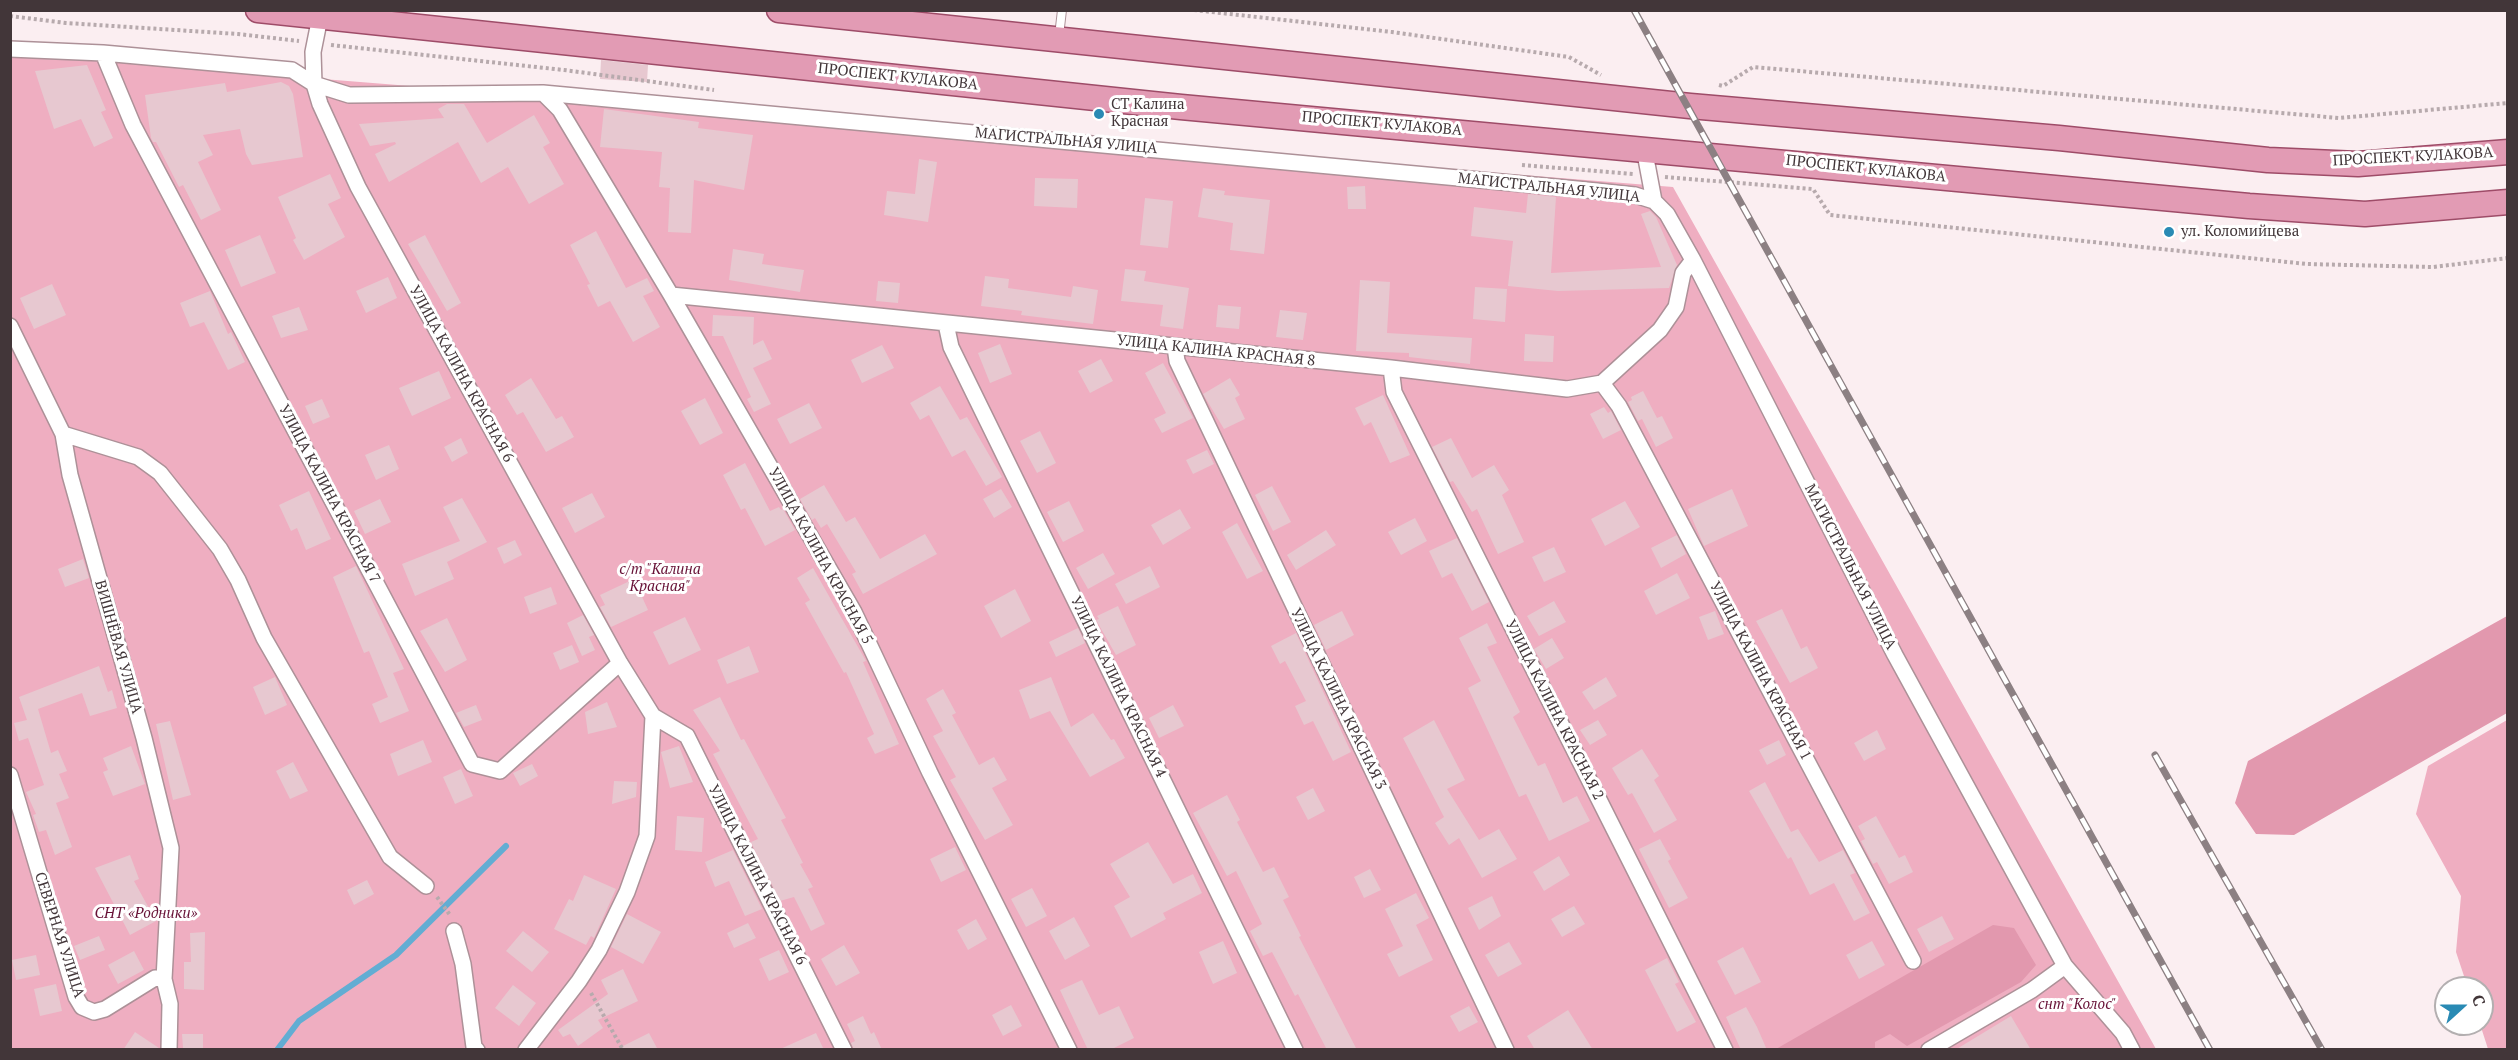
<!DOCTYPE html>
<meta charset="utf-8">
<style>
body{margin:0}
#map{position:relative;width:2518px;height:1060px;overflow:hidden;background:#fbeef1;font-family:"PT Serif",serif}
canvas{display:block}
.frame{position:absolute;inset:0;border:12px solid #423639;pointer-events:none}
.north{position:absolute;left:2434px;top:976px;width:60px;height:60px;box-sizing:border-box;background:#fff;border:2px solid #b3afb0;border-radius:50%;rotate:69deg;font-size:16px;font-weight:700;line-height:24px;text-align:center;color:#423639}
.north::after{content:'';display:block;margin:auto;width:21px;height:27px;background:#298ab4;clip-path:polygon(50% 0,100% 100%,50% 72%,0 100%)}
</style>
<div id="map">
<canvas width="2518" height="1060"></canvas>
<div class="frame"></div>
<div class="north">С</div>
</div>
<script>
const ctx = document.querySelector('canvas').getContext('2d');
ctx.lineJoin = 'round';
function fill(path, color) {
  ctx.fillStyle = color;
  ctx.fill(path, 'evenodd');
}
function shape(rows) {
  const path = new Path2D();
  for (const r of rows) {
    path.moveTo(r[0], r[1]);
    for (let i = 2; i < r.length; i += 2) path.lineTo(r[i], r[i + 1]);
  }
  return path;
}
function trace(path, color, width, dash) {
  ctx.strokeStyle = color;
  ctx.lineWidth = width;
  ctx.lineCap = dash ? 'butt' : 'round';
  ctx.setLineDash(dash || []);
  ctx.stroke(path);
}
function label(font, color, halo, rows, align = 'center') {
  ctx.font = font + ' "PT Serif",serif';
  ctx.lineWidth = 6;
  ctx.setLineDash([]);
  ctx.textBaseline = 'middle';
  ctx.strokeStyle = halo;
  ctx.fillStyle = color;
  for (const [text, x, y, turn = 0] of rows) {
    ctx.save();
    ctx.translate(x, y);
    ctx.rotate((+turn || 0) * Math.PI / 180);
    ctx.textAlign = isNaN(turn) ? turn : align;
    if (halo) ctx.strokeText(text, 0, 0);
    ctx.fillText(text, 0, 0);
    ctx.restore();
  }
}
fill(shape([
 [10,54,1673,187,2156,1049,11,1049],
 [2507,720,2507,1049,2488,1049,2480,1024,2482,988,2468,988,2456,952,2461,896,2416,814,2428,766]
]), '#efaec1');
fill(shape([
 [2507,616,2507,713,2294,835,2256,834,2235,803,2248,761],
 [1993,925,2014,928,2036,965,2021,982,1907,1046,1890,1034,1875,1042,1875,1049,1776,1049]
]), '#e298ae');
trace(shape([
 [277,1050,299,1021,396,955,506,846]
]), '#62add3', 6);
fill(shape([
 [601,60,648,65,647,82,600,79],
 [87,65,106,110,101,112,113,138,94,147,81,119,54,129,35,71],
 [281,82,289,86,293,94,303,157,252,165,246,154,240,129,203,135,213,155,198,162,221,210,201,220,183,185,179,187,156,142,153,142,151,138,145,95,225,83,227,92],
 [447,104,464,104,487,143,534,115,550,143,543,147,564,184,529,204,508,167,481,183,458,142,389,182,375,154,396,144,395,142,370,146,359,124,444,118,438,109],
 [604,109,699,122,698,128,753,135,744,190,694,180,691,233,668,232,670,188,659,187,662,152,600,147],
 [919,159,937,162,928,222,884,215,887,191,915,194],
 [330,174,341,198,328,204,345,237,304,260,293,240,296,238,278,197],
 [1035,178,1078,179,1077,208,1034,206],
 [1365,186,1366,209,1348,209,1347,187],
 [1203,188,1225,191,1224,195,1270,200,1264,254,1230,250,1233,223,1198,217],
 [1528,194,1556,197,1551,273,1661,267,1641,214,1650,211,1656,217,1677,265,1669,288,1558,291,1508,286,1513,241,1471,236,1474,207,1526,213],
 [1145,198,1173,201,1168,248,1140,245],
 [596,231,626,288,647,278,654,291,643,296,660,327,633,342,610,301,598,307,587,285,590,284,570,245],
 [260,235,276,273,241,287,225,250],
 [425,235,461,303,447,311,408,244],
 [733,249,764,254,762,264,804,270,800,292,729,280],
 [1125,269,1146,271,1144,281,1189,288,1183,329,1160,326,1163,305,1121,301],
 [985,276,1009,279,1008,288,1071,297,1073,286,1098,290,1093,324,1021,315,1022,311,981,306],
 [388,277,397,298,366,313,356,291],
 [1360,280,1390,282,1387,333,1472,338,1470,364,1409,357,1409,353,1356,351],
 [878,281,900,283,898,303,876,301],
 [52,284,66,315,34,329,20,298],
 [1475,287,1507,289,1505,322,1473,319],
 [210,291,228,334,231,332,245,362,228,370,204,322,190,327,180,303],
 [1218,305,1241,307,1239,329,1216,327],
 [299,307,308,330,281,338,272,316],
 [1280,310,1307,313,1303,340,1276,337],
 [713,315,754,317,753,345,763,340,772,359,753,368,771,404,754,412,747,399,751,397,723,336,712,336],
 [1525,334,1554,336,1553,362,1524,361],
 [1000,344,1012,374,990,383,978,353],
 [882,345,894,368,862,383,851,360],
 [1101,359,1113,381,1090,393,1078,371],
 [1163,363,1193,418,1162,433,1154,419,1166,413,1145,373],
 [439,371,451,398,412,416,399,388],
 [531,378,556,419,562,416,574,437,546,452,523,412,517,415,505,395],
 [1230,378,1240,395,1235,398,1245,419,1224,429,1203,394],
 [940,386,960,420,967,417,1002,477,986,486,965,450,952,457,929,415,920,420,910,403],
 [1643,391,1657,418,1662,416,1673,438,1656,447,1642,419,1638,421,1628,402,1632,400,1631,397],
 [1383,395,1410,455,1390,463,1371,422,1364,426,1355,408],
 [705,398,723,433,700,445,681,411],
 [322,399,330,417,313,424,305,406],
 [809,403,822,428,790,444,777,419],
 [1604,407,1608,413,1611,411,1621,430,1603,439,1590,414],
 [1040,431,1056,463,1037,473,1020,441],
 [461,438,468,453,452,462,444,447],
 [1451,438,1472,478,1494,465,1509,490,1502,495,1524,542,1498,554,1477,509,1472,512,1453,481,1450,482,1432,447],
 [389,445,399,469,376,480,365,455],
 [1207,450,1214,464,1193,474,1186,460],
 [745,463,770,511,779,507,781,510,783,509,795,530,765,546,745,508,741,510,723,475],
 [824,485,846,522,855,517,880,559,925,534,937,554,863,594,852,574,856,572,827,524,821,528,815,518,812,520,800,499],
 [1272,486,1291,522,1273,531,1255,495],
 [1001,489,1012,507,994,518,983,499],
 [1732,489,1748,526,1704,546,1688,509],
 [309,491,331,539,306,550,297,528,291,531,279,505],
 [592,493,605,517,575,533,562,508],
 [462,498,487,542,447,562,454,579,415,596,402,564,460,541,443,507],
 [380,499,391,522,365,534,354,511],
 [1069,501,1084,531,1063,542,1047,512],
 [1625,501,1640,527,1605,546,1591,519],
 [1180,509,1191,528,1163,545,1151,525],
 [1415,518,1427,541,1401,555,1388,532],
 [1237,523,1263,571,1247,579,1222,532],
 [1326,530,1336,545,1296,570,1287,555],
 [1677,535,1686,554,1661,568,1651,548],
 [1457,538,1489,602,1472,611,1452,573,1442,578,1429,551],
 [515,540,522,555,504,564,497,548],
 [1554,547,1566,572,1544,582,1532,557],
 [1103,553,1115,574,1088,589,1076,568],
 [83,559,89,578,65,587,58,569],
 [356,566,404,669,393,673,409,711,380,723,372,704,388,697,369,651,364,653,333,577],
 [1150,566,1160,587,1126,604,1115,584],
 [813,568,866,661,863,662,899,744,875,754,867,738,874,734,846,672,844,673,805,603,810,600,797,578],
 [1677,573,1690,598,1656,615,1644,591],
 [634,579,648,610,611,627,600,607,605,605,600,595],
 [551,587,557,604,530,614,524,597],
 [1015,589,1031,621,1001,638,984,606],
 [1554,601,1566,622,1539,636,1527,616],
 [1118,606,1136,645,1116,655,1096,620,1099,619,1097,616],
 [1782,609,1801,649,1807,646,1818,668,1790,683,1756,621],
 [1342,611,1354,635,1326,650,1314,625],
 [1715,611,1724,634,1708,640,1699,617],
 [583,615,594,635,589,637,595,650,582,656,567,623],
 [685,617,701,650,669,665,653,632],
 [447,618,467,660,445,672,420,631],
 [1487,623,1497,643,1487,647,1520,712,1513,717,1538,766,1545,763,1563,803,1577,796,1590,821,1549,841,1526,794,1519,797,1468,688,1481,681,1459,638],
 [1078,628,1085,643,1056,657,1049,642],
 [1296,633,1351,752,1333,761,1313,721,1304,725,1295,706,1306,701,1285,661,1280,664,1271,646],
 [1552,638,1564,658,1546,669,1534,649],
 [572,645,579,662,560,670,553,653],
 [749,646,759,672,727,684,717,660],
 [99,666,108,692,112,690,117,708,90,716,82,693,38,709,51,753,58,750,67,771,59,774,69,798,56,803,72,847,55,855,46,830,39,832,33,815,36,814,26,792,44,785,28,738,19,741,14,723,27,720,19,697],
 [275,677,287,705,265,715,253,687],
 [1051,677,1071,727,1093,713,1111,740,1114,739,1125,758,1090,777,1050,711,1030,719,1019,690],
 [1606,677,1617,696,1594,710,1582,692],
 [943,689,956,713,952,715,979,765,994,757,1007,780,992,788,1013,825,985,840,950,780,956,777,933,736,943,731,926,699],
 [720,697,741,740,744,739,786,818,781,820,803,863,800,864,813,887,808,889,825,924,811,931,794,897,780,901,751,842,758,839,713,754,720,751,693,710],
 [607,702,617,727,588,734,585,712],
 [476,705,482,720,464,727,456,713],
 [1173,705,1184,726,1159,738,1149,718],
 [1434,720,1465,780,1447,789,1479,840,1499,829,1517,859,1482,878,1459,838,1449,845,1435,823,1444,817,1403,738],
 [1598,720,1607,735,1590,745,1580,730],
 [170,721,191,795,173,800,156,724],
 [1877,730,1886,749,1864,761,1854,743],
 [423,740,432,762,398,776,390,754],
 [1779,740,1786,755,1767,765,1759,750],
 [131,746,145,784,113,796,103,772,108,770,103,758],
 [679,746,693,782,670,788,661,752],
 [1642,749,1659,776,1654,780,1677,820,1654,833,1632,793,1628,795,1612,768],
 [293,762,308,791,290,799,276,771],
 [532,764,538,776,520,786,513,773],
 [461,769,473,796,455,804,443,777],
 [614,781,637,782,636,797,612,804],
 [1765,782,1791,832,1798,829,1819,862,1843,850,1855,873,1850,875,1870,913,1854,921,1834,883,1810,895,1791,857,1788,859,1749,791],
 [1313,788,1325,811,1308,820,1296,797],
 [1227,795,1240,820,1237,822,1263,872,1274,867,1289,897,1283,900,1301,936,1299,937,1357,1050,1327,1050,1298,994,1295,996,1272,952,1263,956,1250,931,1262,924,1236,871,1227,876,1193,813],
 [677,816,704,818,702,852,675,850],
 [1876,816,1899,858,1905,855,1913,872,1889,884,1877,862,1873,864,1861,841,1865,839,1858,826],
 [1660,839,1671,859,1668,861,1688,898,1669,908,1639,849],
 [1148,842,1173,884,1193,874,1202,893,1163,913,1166,919,1131,938,1114,906,1130,897,1110,864],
 [955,847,966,870,941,882,930,859],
 [733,850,762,909,745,916,729,881,715,887,705,862],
 [130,855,139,879,134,881,156,921,130,935,95,868],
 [1559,856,1570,875,1544,891,1533,872],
 [1370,869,1381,890,1364,898,1354,877],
 [584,875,616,889,594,938,591,936,586,945,554,929,569,899,573,901],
 [367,880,374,894,354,905,347,890],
 [1032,888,1047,916,1026,927,1011,899],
 [1416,893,1429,918,1416,925,1433,960,1399,977,1387,954,1403,946,1385,909],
 [1492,896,1501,916,1479,930,1468,908],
 [1574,906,1585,924,1562,937,1551,919],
 [627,914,661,932,643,964,611,947],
 [1942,916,1954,939,1929,952,1917,929],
 [1074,917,1090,946,1065,960,1049,931],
 [976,919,987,939,968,950,957,930],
 [748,923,756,938,734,948,727,933],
 [523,931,549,952,532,972,506,951],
 [205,932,204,990,184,989,184,962,191,962,190,933],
 [99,936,105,950,80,960,74,946],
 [1223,941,1237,973,1213,984,1199,952],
 [1872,941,1885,965,1859,979,1846,955],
 [1509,942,1522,964,1498,977,1485,955],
 [844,945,860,973,836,986,821,959],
 [1743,947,1761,982,1735,995,1717,961],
 [779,950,789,972,769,981,759,959],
 [134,951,144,970,118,984,108,965],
 [36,955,40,975,16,980,12,960],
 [1667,958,1679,982,1675,984,1696,1022,1677,1032,1645,970],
 [623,969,638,1001,598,1020,603,1028,578,1046,570,1034,563,1037,558,1030,608,994,601,980],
 [1082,980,1099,1015,1119,1006,1134,1038,1110,1050,1088,1050,1060,990],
 [56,984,62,1011,40,1016,34,989],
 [513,985,536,1003,519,1026,495,1008],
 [1011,1005,1022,1026,1003,1036,992,1015],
 [1469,1006,1478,1022,1459,1032,1450,1016],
 [1746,1007,1757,1027,1767,1050,1741,1050,1726,1017],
 [1568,1010,1593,1050,1535,1050,1527,1036],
 [863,1016,871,1034,874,1032,882,1050,854,1050,851,1043,855,1041,847,1024],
 [2011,1016,2031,1050,1955,1050],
 [135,1032,159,1048,159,1050,123,1050],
 [649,1033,658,1050,615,1050],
 [816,1033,824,1050,778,1050],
 [182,1034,203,1034,203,1048,183,1048]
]), '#e7c8d0');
const service = shape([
 [1059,36,1062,10]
]);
const minor = shape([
 [320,17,313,52,314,84,320,104,358,187,620,663,653,716,687,736,844,1050],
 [10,49,103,53,292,70,314,84,349,95,543,93,560,110,671,295,854,612,930,773,1069,1050],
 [103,53,133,125,472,764,500,771,620,663],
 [543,93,1577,189,1635,195,1654,201,1667,214,1693,260,1895,655,2065,966,2123,1033,2132,1050],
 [1644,148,1654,201],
 [671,295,1391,368,1567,389,1602,383,1660,330,1676,307,1683,273,1693,260],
 [946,324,951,347,1295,1050],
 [10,326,63,434,70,475,144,738,171,848,164,979],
 [1175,347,1177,361,1506,1050],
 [1391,368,1394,392,1725,1050],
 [1602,383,1619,406,1913,961],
 [63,434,138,457,160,473,183,502,220,549,238,580,264,638,390,857,426,886],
 [10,775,76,997,82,1007,94,1012,105,1009,155,978,164,979,170,1004,169,1050],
 [454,931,463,964,474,1047,477,1050],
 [526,1050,579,981,599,950,627,892,647,836,653,716],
 [1929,1050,2032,990,2065,966]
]);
const primary = shape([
 [258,10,1181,107,2249,206,2365,214,2508,202],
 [779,10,1690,106,2059,138,2268,160,2358,164,2508,152]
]);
trace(service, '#ad9198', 10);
trace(minor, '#ad9198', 18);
trace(primary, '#9e4c68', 27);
trace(shape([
 [1194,10,1392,32,1569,57,1601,75],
 [10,16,66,23,238,34,299,41],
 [331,45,564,70,714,90],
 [1719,85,1723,86,1753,67,2339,118,2508,103],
 [1522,165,1634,174],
 [1665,177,1813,189,1830,215,2307,264,2433,267,2508,258],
 [437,897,450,915],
 [591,993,623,1050]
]), '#b7aaad', 4, [3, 3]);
trace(service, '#fff', 8);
trace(minor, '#fff', 15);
trace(primary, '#e29bb4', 24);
const rail = shape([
 [1634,10,2210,1050],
 [2155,755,2322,1050]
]);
trace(rail, '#8c8083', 7);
trace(rail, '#fff', 4.5, [14]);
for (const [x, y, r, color] of [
 [1099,114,6,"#298ab4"],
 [2169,232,6,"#298ab4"]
]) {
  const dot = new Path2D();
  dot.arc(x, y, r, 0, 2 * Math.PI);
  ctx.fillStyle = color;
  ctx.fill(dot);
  trace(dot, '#fff', 2);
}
label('15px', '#423639', '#fff', [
 ["ПРОСПЕКТ КУЛАКОВА",898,77,6],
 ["ПРОСПЕКТ КУЛАКОВА",1382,124,5],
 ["МАГИСТРАЛЬНАЯ УЛИЦА",1066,141,5],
 ["ПРОСПЕКТ КУЛАКОВА",2413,157,-3],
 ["ПРОСПЕКТ КУЛАКОВА",1866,169,6],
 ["МАГИСТРАЛЬНАЯ УЛИЦА",1549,188,6],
 ["УЛИЦА КАЛИНА КРАСНАЯ 8",1216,351,6],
 ["УЛИЦА КАЛИНА КРАСНАЯ 6",461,374,61],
 ["УЛИЦА КАЛИНА КРАСНАЯ 7",329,494,62],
 ["УЛИЦА КАЛИНА КРАСНАЯ 5",820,556,61],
 ["МАГИСТРАЛЬНАЯ УЛИЦА",1850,567,63],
 ["ВИШНЁВАЯ УЛИЦА",118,647,74],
 ["УЛИЦА КАЛИНА КРАСНАЯ 1",1760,671,62],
 ["УЛИЦА КАЛИНА КРАСНАЯ 4",1118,687,64],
 ["УЛИЦА КАЛИНА КРАСНАЯ 3",1338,699,64],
 ["УЛИЦА КАЛИНА КРАСНАЯ 2",1554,710,63],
 ["УЛИЦА КАЛИНА КРАСНАЯ 6",757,875,63],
 ["СЕВЕРНАЯ УЛИЦА",59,935,72]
]);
label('15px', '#423639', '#fff', [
 ["СТ Калина",1111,105],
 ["Красная",1111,122],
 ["ул. Коломийцева",2181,232]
], 'left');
label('italic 15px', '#671136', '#fff', [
 ["с/т \"Калина",660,570],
 ["Красная\"",660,587],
 ["СНТ «Родники»",146,914],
 ["снт \"Колос\"",2077,1005]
]);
</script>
